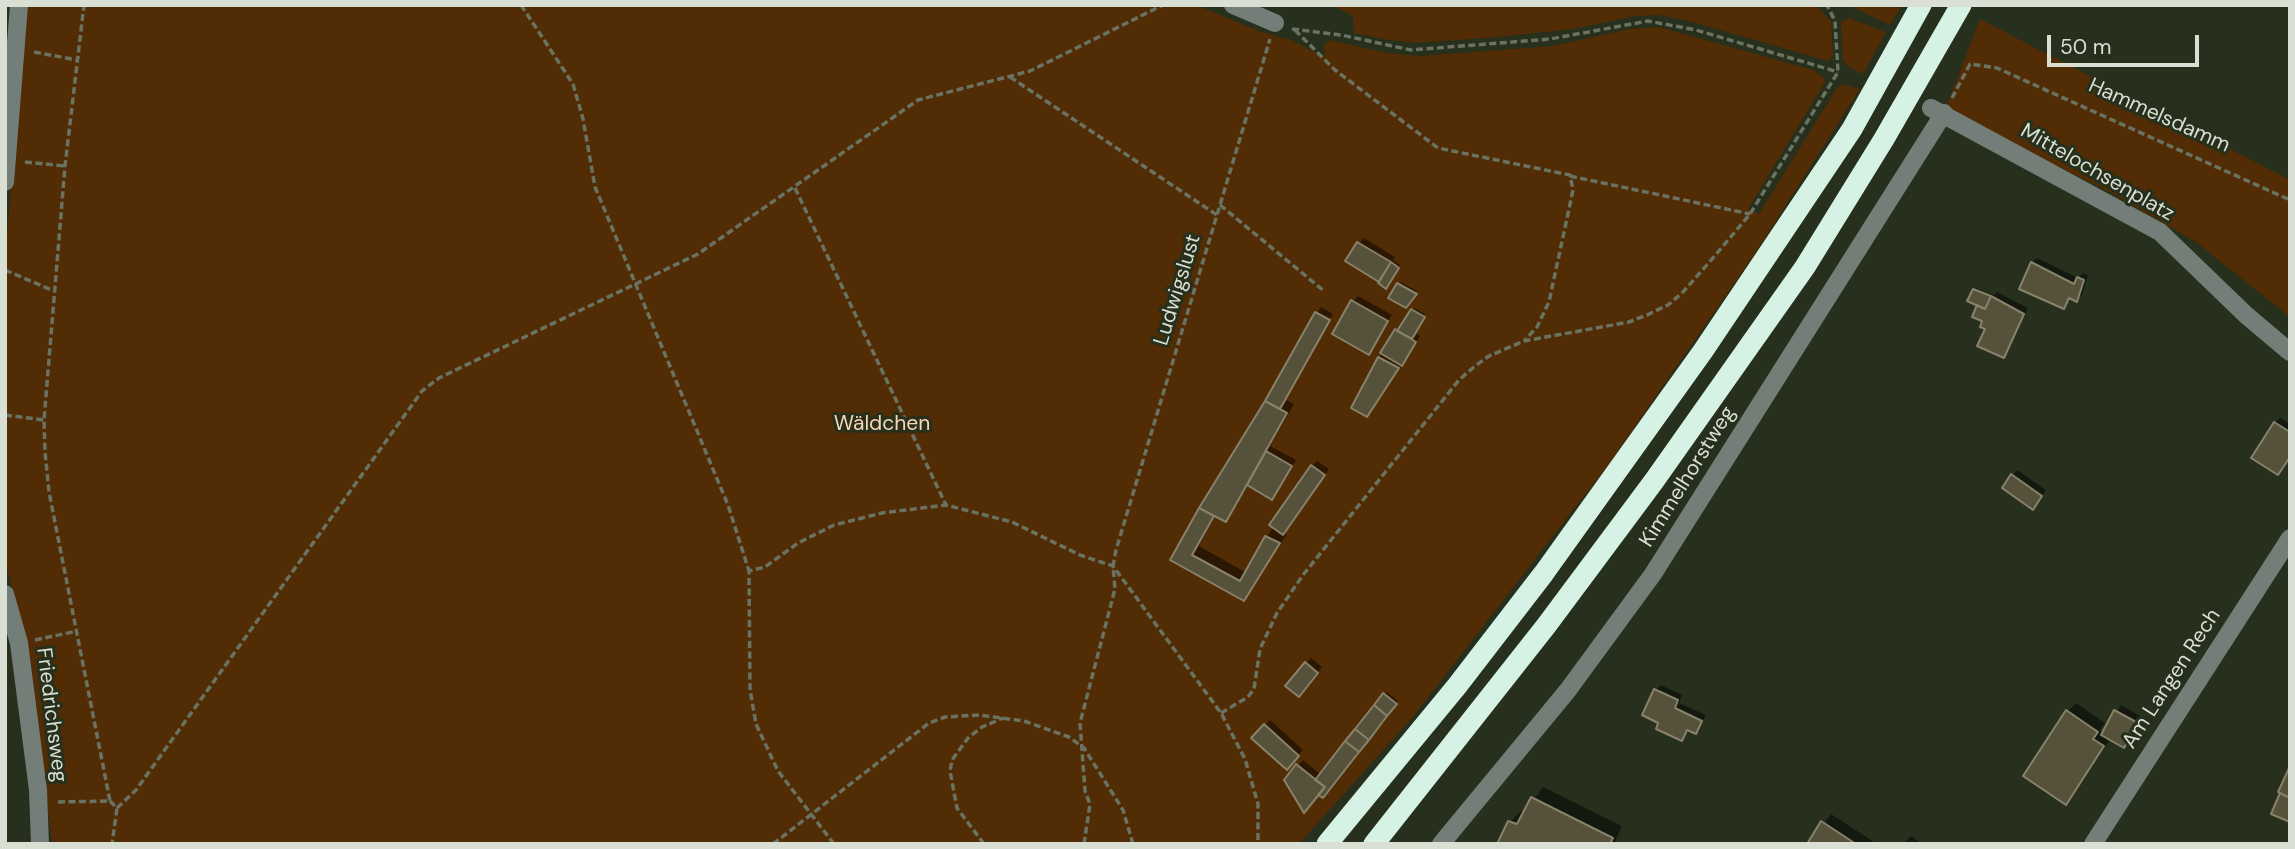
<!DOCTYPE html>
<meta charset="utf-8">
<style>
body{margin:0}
#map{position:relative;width:2295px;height:849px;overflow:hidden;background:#26301d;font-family:"DM Sans",sans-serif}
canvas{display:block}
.frame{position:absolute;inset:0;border:7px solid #d9dfd3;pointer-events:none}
.scale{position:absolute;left:2047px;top:35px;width:152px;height:32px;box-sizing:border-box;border:4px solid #d9dfd3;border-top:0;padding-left:9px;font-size:21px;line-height:24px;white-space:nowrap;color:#d9dfd3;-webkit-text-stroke:5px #26301d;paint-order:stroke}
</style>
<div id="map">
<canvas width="2295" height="849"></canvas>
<div class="frame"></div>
<div class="scale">50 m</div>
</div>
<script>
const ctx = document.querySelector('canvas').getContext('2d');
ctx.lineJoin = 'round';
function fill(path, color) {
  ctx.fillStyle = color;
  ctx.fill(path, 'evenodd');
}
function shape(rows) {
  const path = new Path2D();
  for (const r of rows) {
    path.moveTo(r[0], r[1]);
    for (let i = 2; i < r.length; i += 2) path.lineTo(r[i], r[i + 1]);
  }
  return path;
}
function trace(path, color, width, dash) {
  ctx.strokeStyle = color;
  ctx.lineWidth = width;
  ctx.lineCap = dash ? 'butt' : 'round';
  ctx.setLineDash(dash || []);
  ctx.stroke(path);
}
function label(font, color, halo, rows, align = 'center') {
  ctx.font = font + ' "DM Sans",sans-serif';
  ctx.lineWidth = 6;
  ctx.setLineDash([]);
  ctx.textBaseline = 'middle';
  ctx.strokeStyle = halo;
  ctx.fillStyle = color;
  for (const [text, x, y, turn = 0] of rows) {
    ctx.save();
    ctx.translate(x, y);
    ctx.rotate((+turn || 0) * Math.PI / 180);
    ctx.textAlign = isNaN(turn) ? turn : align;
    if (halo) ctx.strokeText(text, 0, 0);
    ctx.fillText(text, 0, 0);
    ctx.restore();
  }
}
fill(shape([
 [27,5,1196,5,1262,32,1291,40,1325,57,1324,44,1330,40,1387,53,1420,56,1553,46,1629,29,1659,27,1813,70,1824,78,1825,82,1748,209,1759,214,1838,86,1847,85,1860,89,1754,255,1608,465,1412,718,1299,844,52,844,31,662,5,560,5,258],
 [1815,5,1831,21,1833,56,1828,61,1685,20,1658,15,1636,16,1573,29,1498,37,1418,43,1389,40,1354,33,1353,16,1334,6],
 [1848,5,1902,5,1890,25],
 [1849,18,1886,32,1863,74,1850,68,1843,61,1841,22],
 [1980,19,2290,180,2290,317,2196,242,2102,188,1944,113]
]), '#512c04');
fill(shape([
 [1364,238,1395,257,1393,260,1400,265,1388,284,1359,243],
 [2037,258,2078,278,2083,273,2088,275,2082,295,2077,300,2071,297,2064,307,2032,263],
 [1401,282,1417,291,1410,302,1391,297],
 [1976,288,1994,295,1997,292,2028,308,2003,356,1987,328,1974,290],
 [1358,296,1392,315,1368,353,1353,301],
 [1321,307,1333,314,1286,400,1294,404,1270,446,1296,460,1272,498,1249,484,1225,520,1216,515,1199,546,1245,572,1312,466,1317,461,1329,469,1283,533,1287,534,1243,599,1173,560],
 [1414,308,1425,314,1415,333,1420,336,1367,415,1379,358],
 [2280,418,2290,424,2290,457,2278,473,2275,423],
 [2017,470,2046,490,2038,502,2012,476],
 [1311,658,1322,667,1304,690,1306,664],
 [1661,685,1682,695,1679,703,1706,715,1696,732,1689,729,1682,739,1656,690],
 [1387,692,1398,701,1391,710,1376,705],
 [2076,703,2105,723,2100,730,2104,733,2121,705,2142,717,2124,746,2111,738,2065,803,2067,712],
 [1270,720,1303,750,1287,767,1254,737],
 [1303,760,1321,775,1328,791,1286,780],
 [1543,787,1622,826,1614,844,1499,844,1510,822,1521,811,1525,812],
 [1831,814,1877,844,1809,844],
 [1911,836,1922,844,1903,844]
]), '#0007');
const building = shape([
 [1357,242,1391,262,1379,282,1345,261,1357,242],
 [1391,262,1399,268,1386,289,1378,283,1391,262],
 [2031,262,2074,284,2077,277,2084,280,2077,302,2069,298,2064,309,2019,289,2031,262],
 [1397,283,1417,294,1406,308,1388,298,1397,283],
 [1973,289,1991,296,1985,309,1967,301,1973,289],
 [1991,296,2024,314,2004,358,1977,346,1985,329,1980,327,1982,321,1972,317,1977,305,1985,309,1991,296],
 [1351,300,1388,321,1369,355,1332,334,1351,300],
 [1411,309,1425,317,1412,339,1397,331,1411,309],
 [1315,312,1330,320,1280,409,1265,401,1315,312],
 [1395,329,1416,342,1402,366,1380,353,1395,329],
 [1378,357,1399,368,1367,417,1351,408,1378,357],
 [1265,401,1287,413,1226,522,1199,508,1265,401],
 [2274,422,2290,432,2290,457,2278,475,2251,458,2274,422],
 [1266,451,1292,466,1272,500,1247,485,1266,451],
 [1311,465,1325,475,1283,535,1269,525,1311,465],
 [2011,474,2042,496,2033,510,2002,488,2011,474],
 [1199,508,1214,516,1192,555,1240,581,1265,536,1280,543,1244,601,1170,560,1199,508],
 [1305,662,1318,673,1299,697,1285,686,1305,662],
 [1654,689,1678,700,1675,708,1702,721,1696,734,1687,730,1682,741,1656,729,1658,723,1642,715,1654,689],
 [1383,693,1397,704,1387,716,1374,705,1383,693],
 [1374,705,1387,716,1369,740,1355,729,1374,705],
 [2066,710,2098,732,2093,739,2104,746,2066,805,2023,776,2066,710],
 [2114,710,2138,723,2124,748,2101,735,2114,710],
 [1264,724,1299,756,1287,770,1251,738,1264,724],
 [1355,729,1369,740,1359,752,1345,741,1355,729],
 [1345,741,1359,752,1323,798,1318,795,1325,787,1315,780,1345,741],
 [1296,764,1325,787,1304,813,1284,780,1296,764],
 [2290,766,2290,798,2278,792,2290,766],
 [2280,793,2290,798,2290,822,2271,814,2280,793],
 [1531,797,1613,838,1610,844,1497,844,1508,821,1517,824,1531,797],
 [1821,821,1856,844,1807,844,1821,821]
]);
fill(building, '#56513b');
trace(building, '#88826a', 2);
trace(shape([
 [521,5,573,84,583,119,595,187,728,505,749,571],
 [1292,29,1341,35,1411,50,1550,39,1648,21,1696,30,1838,72],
 [1295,30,1335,70,1438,148,1570,175,1573,190,1549,302,1537,327,1525,340],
 [34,52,77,60],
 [1010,77,1217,215],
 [1952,98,1970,64,1997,68,2290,200],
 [25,162,65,166],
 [1570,176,1750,214],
 [795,188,946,505],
 [1220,205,1324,291],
 [5,270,54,291],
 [5,415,44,420],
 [35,640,77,631],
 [1221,713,1248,697,1254,689,1260,649,1277,613,1303,575,1459,380,1475,366,1489,356,1524,341,1629,322,1647,315,1668,305,1683,292,1713,258,1750,214,1838,72,1835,21,1827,5],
 [110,801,117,808,112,844],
 [58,802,110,801,49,492,45,452,44,420,65,166,84,5],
 [117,808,136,790,422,391,439,378,698,254,918,100,1030,71,1163,5],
 [773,844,929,723,945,717,979,715,1024,721,1069,737,1084,748,1123,810,1133,844],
 [834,844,778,771,756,724,750,690,749,571,765,567,798,543,834,525,882,513,946,505,1012,522,1080,555,1113,566,1221,713,1245,759,1258,804,1258,844],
 [984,844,957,808,950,771,952,760,968,738,982,727,1003,718],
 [1084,844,1090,804,1085,791,1080,723,1115,589,1113,566,1116,550,1270,39]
]), '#6a7262', 3.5, [7, 3.5]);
trace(shape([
 [1233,5,1275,23],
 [1931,108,2160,232,2246,315,2290,352],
 [5,182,19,5],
 [5,594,19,643,38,790,40,844],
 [1441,844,1568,690,1653,574,1944,113],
 [2093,844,2290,538]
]), '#737e78', 18);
trace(shape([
 [1327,844,1457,686,1544,573,1703,351,1852,129,1921,5],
 [1374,844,1546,626,1654,481,1805,267,1884,139,1961,5]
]), '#d5f2e4', 21);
label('21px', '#d9dfd3', '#26301d', [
 ["Hammelsdamm",2159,116,24],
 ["Mittelochsenplatz",2097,173,30],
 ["Ludwigslust",1178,290,-73],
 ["Kimmelhorstweg",1688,477,-58],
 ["Am Langen Rech",2172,679,-57],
 ["Friedrichsweg",51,715,83]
]);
label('21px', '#fbd5b6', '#26301d', [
 ["Wäldchen",882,424]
]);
</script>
